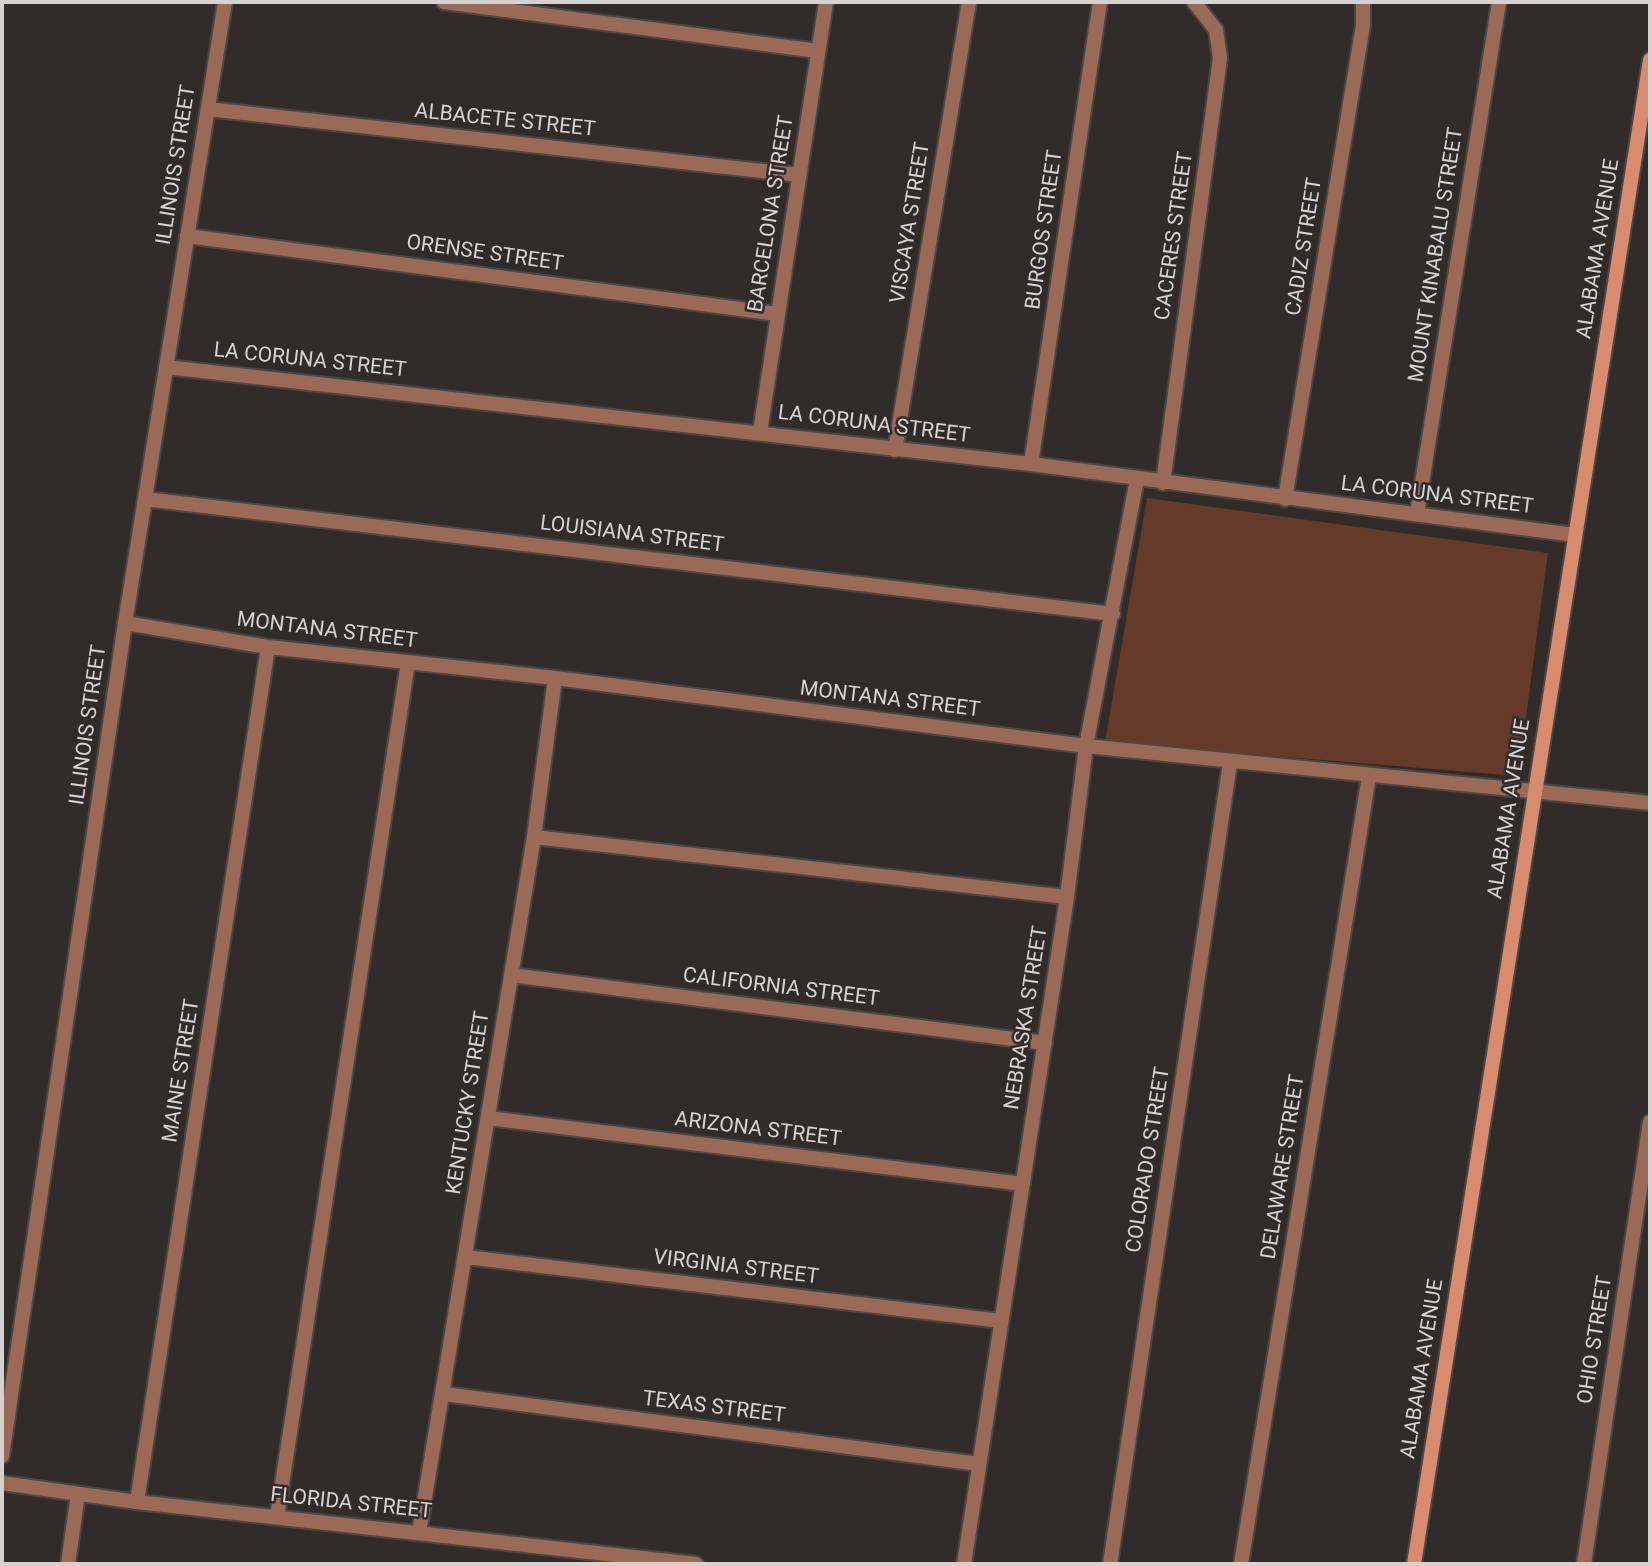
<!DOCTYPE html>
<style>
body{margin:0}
#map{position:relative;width:1652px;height:1566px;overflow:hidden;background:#312c2a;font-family:Roboto,sans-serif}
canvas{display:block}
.frame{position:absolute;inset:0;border:4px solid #d5d2d0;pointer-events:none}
</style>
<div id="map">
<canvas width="1652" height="1566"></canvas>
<div class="frame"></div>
</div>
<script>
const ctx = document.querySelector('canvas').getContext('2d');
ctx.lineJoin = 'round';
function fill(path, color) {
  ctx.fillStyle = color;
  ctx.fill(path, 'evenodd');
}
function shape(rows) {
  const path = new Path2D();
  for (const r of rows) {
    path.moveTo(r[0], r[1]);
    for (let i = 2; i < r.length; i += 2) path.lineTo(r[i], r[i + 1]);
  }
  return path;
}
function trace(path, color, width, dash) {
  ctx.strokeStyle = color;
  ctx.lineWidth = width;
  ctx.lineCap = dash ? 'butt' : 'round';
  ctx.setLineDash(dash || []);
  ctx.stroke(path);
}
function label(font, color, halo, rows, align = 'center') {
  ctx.font = font + ' Roboto,sans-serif';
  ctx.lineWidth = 5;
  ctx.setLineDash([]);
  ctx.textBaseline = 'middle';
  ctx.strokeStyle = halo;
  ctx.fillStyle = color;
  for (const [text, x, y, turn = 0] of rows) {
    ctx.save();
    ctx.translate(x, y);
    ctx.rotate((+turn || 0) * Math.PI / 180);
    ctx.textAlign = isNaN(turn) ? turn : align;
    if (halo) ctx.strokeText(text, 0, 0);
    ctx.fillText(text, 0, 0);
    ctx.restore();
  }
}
fill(shape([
 [1147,498,1548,553,1518,776,1105,742]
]), '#663a28');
const street = shape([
 [444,2,818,51],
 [208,109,798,175],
 [187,236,778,314],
 [166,367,1031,464,1575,535],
 [760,432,826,2],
 [895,450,969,2],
 [1031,464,1100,2],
 [1163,483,1220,58,1216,30,1194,2],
 [145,499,1113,614],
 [1285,499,1363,25,1363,2],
 [1417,514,1499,2],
 [125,623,268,647,555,678,1086,746,1650,803],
 [534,837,1067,897],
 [511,975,1045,1043],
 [488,1118,1023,1184],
 [466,1257,1001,1321],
 [444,1394,979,1464],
 [2,1456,125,623,225,2],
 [2,1483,137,1502,696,1564],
 [137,1502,268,647],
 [277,1517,408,662],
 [419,1533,534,837,555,678],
 [68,1564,78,1494],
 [964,1564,1067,897,1086,746,1137,479],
 [1110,1564,1230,763],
 [1241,1564,1369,776],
 [1584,1564,1650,1122]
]);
const secondary = shape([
 [1414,1564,1650,60]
]);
trace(street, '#4b4745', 18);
trace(secondary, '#4b4745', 18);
trace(street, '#9a6a57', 14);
trace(secondary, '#d88b6d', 14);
label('21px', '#d5d2d0', '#312c2a', [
 ["ALBACETE STREET",505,121,6],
 ["ILLINOIS STREET",177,165,-81],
 ["BARCELONA STREET",772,214,-81],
 ["VISCAYA STREET",911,223,-81],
 ["BURGOS STREET",1045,230,-82],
 ["CACERES STREET",1175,236,-82],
 ["CADIZ STREET",1305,247,-81],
 ["ALABAMA AVENUE",1599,249,-81],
 ["ORENSE STREET",485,254,8],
 ["MOUNT KINABALU STREET",1437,255,-81],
 ["LA CORUNA STREET",310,361,6],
 ["LA CORUNA STREET",874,425,7],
 ["LA CORUNA STREET",1437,496,7],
 ["LOUISIANA STREET",632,535,7],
 ["MONTANA STREET",327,631,7],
 ["MONTANA STREET",890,700,7],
 ["ILLINOIS STREET",89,725,-82],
 ["ALABAMA AVENUE",1510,809,-81],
 ["CALIFORNIA STREET",781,988,7],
 ["NEBRASKA STREET",1027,1018,-81],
 ["MAINE STREET",182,1071,-81],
 ["KENTUCKY STREET",469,1103,-81],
 ["ARIZONA STREET",758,1130,7],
 ["COLORADO STREET",1149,1160,-81],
 ["DELAWARE STREET",1284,1167,-81],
 ["VIRGINIA STREET",736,1268,7],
 ["OHIO STREET",1596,1340,-81],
 ["ALABAMA AVENUE",1423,1369,-81],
 ["TEXAS STREET",714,1408,7],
 ["FLORIDA STREET",351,1504,6]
]);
</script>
